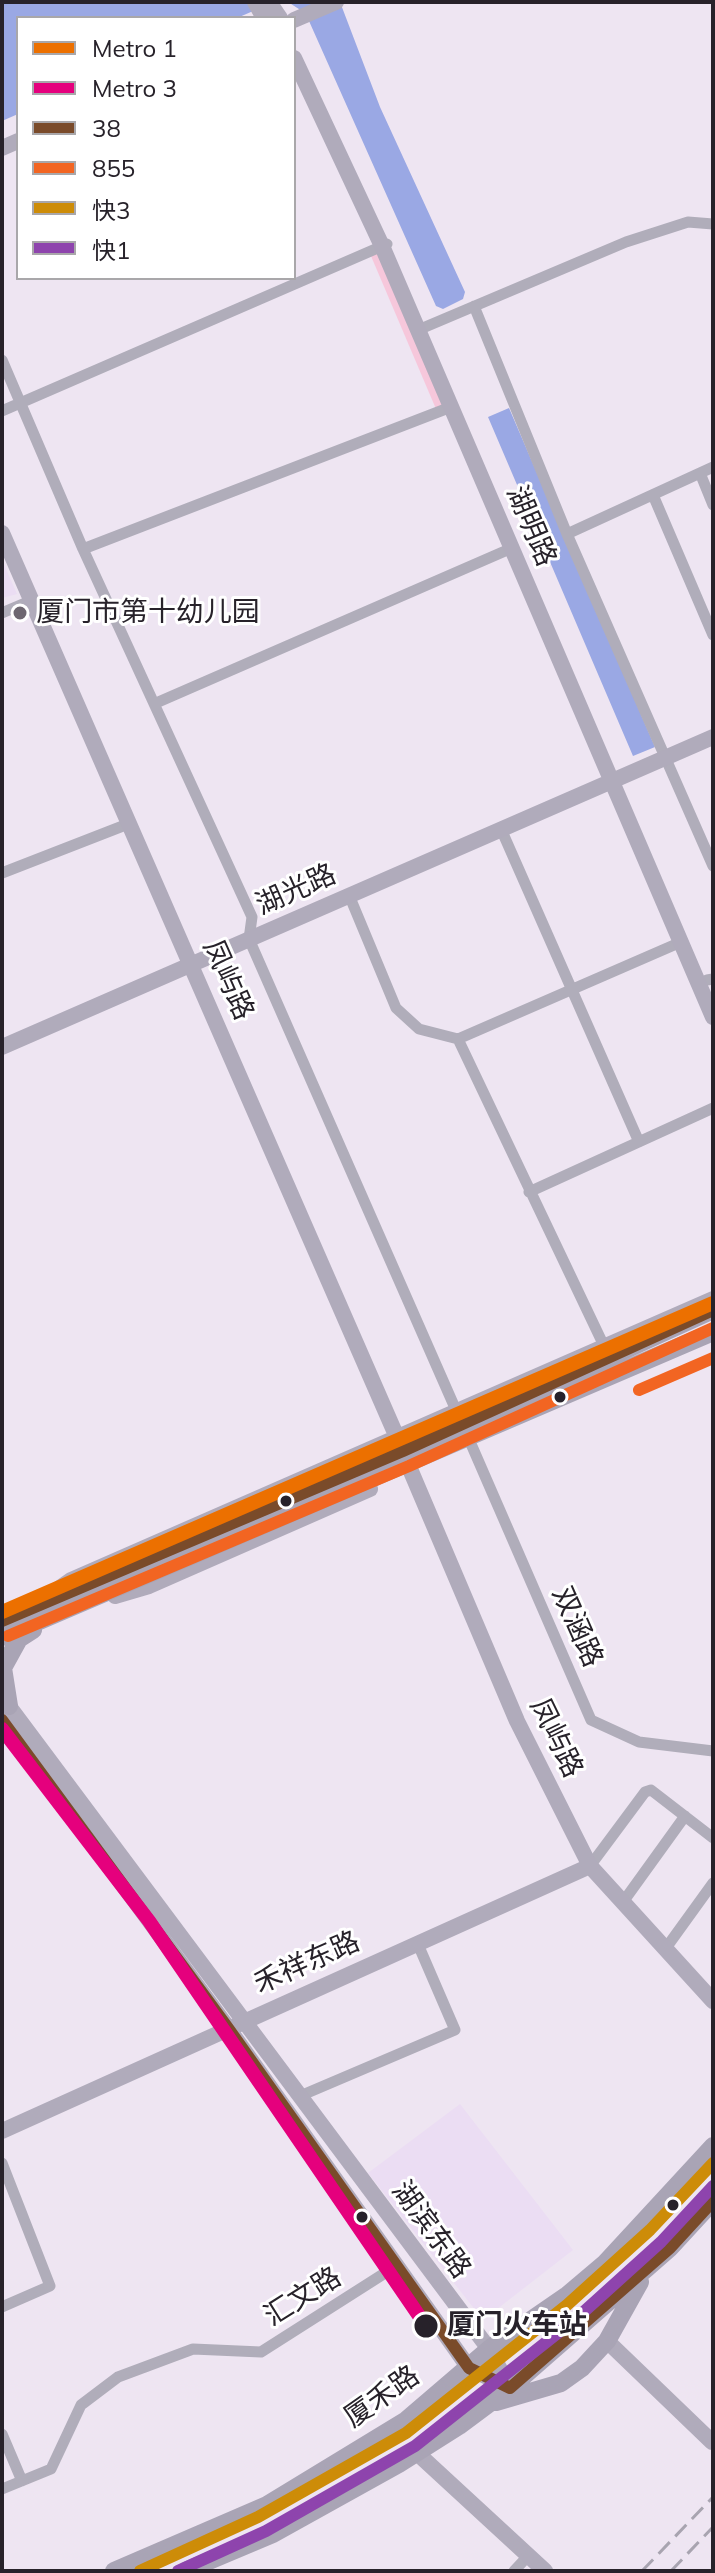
<!DOCTYPE html>
<meta charset="utf-8">
<style>
body{margin:0}
#map{position:relative;width:715px;height:2573px;overflow:hidden;background:#eee5f2;font-family:Mulish,"Noto Sans SC",sans-serif}
canvas{display:block}
.frame{position:absolute;inset:0;border:4px solid #27222a;pointer-events:none}
.legend{position:absolute;left:16px;top:16px;width:280px;height:264px;box-sizing:border-box;background:#fff;border:2px solid #a9a7aa;margin:0;padding:10px 14px;list-style:none;font-size:24px;color:#27222a}
.legend li{display:flex;align-items:center;gap:16px;height:40px}
.legend b{width:40px;border:2px solid #a9a7aa}
</style>
<div id="map">
<canvas width="715" height="2573"></canvas>
<div class="frame"></div>
<ul class="legend">
<li><b style="height:10px;background:#ec7000"></b>Metro 1</li>
<li><b style="height:10px;background:#e5007d"></b>Metro 3</li>
<li><b style="height:10px;background:#7a4b2a"></b>38</li>
<li><b style="height:10px;background:#f26522"></b>855</li>
<li><b style="height:10px;background:#cd8c08"></b>快3</li>
<li><b style="height:10px;background:#8e44ad"></b>快1</li>
</ul>
</div>
<script>
const ctx = document.querySelector('canvas').getContext('2d');
ctx.lineJoin = 'round';
function fill(path, color) {
  ctx.fillStyle = color;
  ctx.fill(path, 'evenodd');
}
function shape(rows) {
  const path = new Path2D();
  for (const r of rows) {
    path.moveTo(r[0], r[1]);
    for (let i = 2; i < r.length; i += 2) path.lineTo(r[i], r[i + 1]);
  }
  return path;
}
function trace(path, color, width, dash) {
  ctx.strokeStyle = color;
  ctx.lineWidth = width;
  ctx.lineCap = dash ? 'butt' : 'round';
  ctx.setLineDash(dash || []);
  ctx.stroke(path);
}
function label(font, color, halo, rows, align = 'center') {
  ctx.font = font + ' Mulish,"Noto Sans SC",sans-serif';
  ctx.lineWidth = 6;
  ctx.setLineDash([]);
  ctx.textBaseline = 'middle';
  ctx.strokeStyle = halo;
  ctx.fillStyle = color;
  for (const [text, x, y, turn = 0] of rows) {
    ctx.save();
    ctx.translate(x, y);
    ctx.rotate((+turn || 0) * Math.PI / 180);
    ctx.textAlign = isNaN(turn) ? turn : align;
    if (halo) ctx.strokeText(text, 0, 0);
    ctx.fillText(text, 0, 0);
    ctx.restore();
  }
}
fill(shape([
 [2,560,17,594,2,598],
 [460,2104,573,2250,483,2320,368,2173]
]), '#ebddf3');
fill(shape([
 [382,251,447,404,436,409,371,256]
]), '#f6c7db');
fill(shape([
 [2,2,274,2,237,18,18,18,18,114,2,121],
 [288,2,340,2,380,107,465,292,463,299,443,309,436,306,309,21,302,11],
 [509,408,655,747,633,756,488,417]
]), '#9aa8e4');
trace(shape([
 [474,306,567,534,713,866],
 [418,330,626,242,688,222,713,224],
 [2,360,83,549,252,917,249,939,459,1417],
 [2,411,387,244],
 [700,473,713,505],
 [653,495,713,635],
 [567,534,713,467],
 [83,549,451,407],
 [2,613,30,601],
 [156,703,512,548],
 [501,829,639,1142],
 [2,873,128,824],
 [349,895,396,1008,419,1029,458,1039,605,1348],
 [707,980,713,979],
 [458,1039,681,942],
 [529,1192,713,1108],
 [468,1437,591,1720,639,1742,713,1751],
 [590,1866,645,1792,651,1790,713,1838],
 [623,1902,685,1816],
 [666,1948,713,1883],
 [300,2096,455,2030,417,1942],
 [2,2163,50,2286,2,2307],
 [2,2434,22,2481],
 [2,2489,51,2469,81,2405,118,2377,193,2349,261,2352,396,2266],
 [514,2571,528,2556]
]), '#b0adba', 11);
trace(shape([
 [255,2,264,18],
 [269,2,280,18],
 [294,20,336,2],
 [294,58,382,246,713,1017],
 [2,148,18,141],
 [2,533,403,1451],
 [2,1047,713,737],
 [407,1462,517,1721,590,1866,713,2001],
 [115,1596,149,1586,370,1489],
 [47,1597,71,1580,713,1299],
 [2,1697,489,2349,510,2388],
 [2,1720,228,2028,469,2368,510,2388],
 [2,2131,590,1866],
 [607,2341,712,2442],
 [417,2453,545,2571]
]), '#b0abbb', 16);
trace(shape([
 [2,1621,403,1451,713,1310],
 [2,1637,713,1332],
 [9,1706,3,1668,19,1639,33,1630],
 [496,2402,561,2383,582,2368,607,2341,640,2282],
 [114,2571,267,2505,405,2421,489,2349,566,2296,605,2263,713,2146],
 [185,2571,273,2534,399,2464,459,2426,510,2388,670,2248,713,2201]
]), '#a9a4b5', 18);
trace(shape([
 [642,2571,713,2497],
 [671,2571,713,2527]
]), '#a8a4b0', 3, [16, 8]);
trace(shape([
 [2,1621,403,1451,713,1310],
 [2,1720,228,2028,469,2368,510,2388,670,2248,713,2201]
]), '#7a4b2a', 12);
trace(shape([
 [639,1390,713,1358],
 [8,1636,409,1466,713,1328]
]), '#f26522', 12);
trace(shape([
 [140,2571,258,2517,406,2433,567,2305,650,2230,713,2163]
]), '#cd8c08', 12);
trace(shape([
 [178,2571,266,2531,415,2446,578,2317,661,2242,713,2186]
]), '#8e44ad', 12);
trace(shape([
 [2,1612,713,1303]
]), '#ec7000', 14);
trace(shape([
 [2,1729,149,1921,426,2326]
]), '#e5007d', 14);
for (const [x, y, r, color] of [
 [20,613,8,"#6d6670"],
 [560,1397,7,"#27222a"],
 [286,1501,7,"#27222a"],
 [673,2205,7,"#27222a"],
 [362,2217,7,"#27222a"],
 [426,2326,13,"#27222a"]
]) {
  const dot = new Path2D();
  dot.arc(x, y, r, 0, 2 * Math.PI);
  ctx.fillStyle = color;
  ctx.fill(dot);
  trace(dot, '#fff', 3);
}
label('28px', '#27222a', '#fff', [
 ["湖明路",531,526,67],
 ["湖光路",296,890,-24],
 ["凤屿路",228,980,66],
 ["双涵路",577,1627,66],
 ["凤屿路",556,1738,64],
 ["禾祥东路",307,1963,-24],
 ["湖滨东路",431,2230,54],
 ["汇文路",303,2297,-32],
 ["厦禾路",382,2397,-35]
]);
label('28px', '#27222a', '#fff', [
 ["厦门市第十幼儿园",36,613]
], 'left');
label('bold 28px', '#27222a', '#fff', [
 ["厦门火车站",447,2326]
], 'left');
</script>
